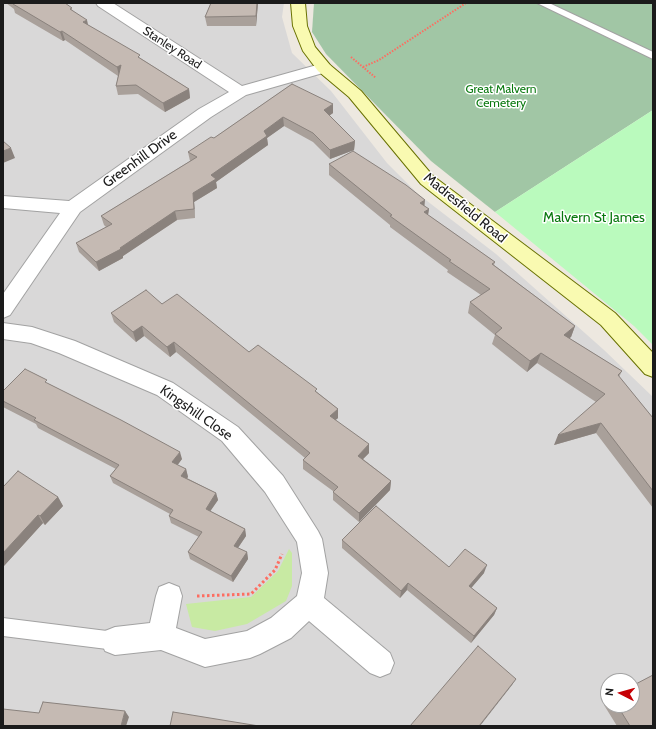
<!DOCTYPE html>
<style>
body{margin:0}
#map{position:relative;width:656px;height:729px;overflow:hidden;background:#ede8e0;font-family:Cabin,sans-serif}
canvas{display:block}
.frame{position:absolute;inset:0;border:4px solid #1b1b1b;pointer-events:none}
.north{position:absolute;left:600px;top:673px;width:40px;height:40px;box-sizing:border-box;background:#fff;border:1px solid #a4a4a4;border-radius:50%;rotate:276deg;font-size:11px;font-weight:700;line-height:16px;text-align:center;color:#1b1b1b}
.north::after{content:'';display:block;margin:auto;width:14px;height:18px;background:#c60005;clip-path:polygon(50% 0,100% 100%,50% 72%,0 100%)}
</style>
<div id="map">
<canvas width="656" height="729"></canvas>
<div class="frame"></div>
<div class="north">N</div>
</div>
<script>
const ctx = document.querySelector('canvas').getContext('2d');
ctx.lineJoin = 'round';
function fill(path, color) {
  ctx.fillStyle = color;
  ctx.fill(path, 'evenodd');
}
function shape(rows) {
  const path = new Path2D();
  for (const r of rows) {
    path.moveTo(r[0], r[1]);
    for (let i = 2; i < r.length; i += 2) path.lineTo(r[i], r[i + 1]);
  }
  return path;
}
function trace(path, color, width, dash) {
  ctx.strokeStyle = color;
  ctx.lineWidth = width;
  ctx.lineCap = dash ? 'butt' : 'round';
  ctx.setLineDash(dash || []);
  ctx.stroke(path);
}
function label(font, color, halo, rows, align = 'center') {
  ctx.font = font + ' Cabin,sans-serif';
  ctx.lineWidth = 3;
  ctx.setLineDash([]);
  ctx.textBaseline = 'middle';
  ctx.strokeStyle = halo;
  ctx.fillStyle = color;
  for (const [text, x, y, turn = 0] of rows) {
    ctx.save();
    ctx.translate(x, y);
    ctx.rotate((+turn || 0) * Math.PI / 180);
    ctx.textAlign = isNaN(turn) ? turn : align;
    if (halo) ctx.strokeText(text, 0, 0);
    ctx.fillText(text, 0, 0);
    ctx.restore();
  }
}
fill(shape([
 [3,3,284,3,282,17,292,53,331,91,387,163,418,194,496,254,604,350,653,397,653,726,3,726],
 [608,681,632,681,632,705,608,705]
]), '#d9d8d8');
fill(shape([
 [289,549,292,553,292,586,286,601,247,624,215,631,192,627,186,604,251,597,278,571]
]), '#c8eaa3');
fill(shape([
 [314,3,653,3,653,110,495,212,431,161,326,54,312,32]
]), '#a1c6a5');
fill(shape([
 [653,110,653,345,634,326,495,212]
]), '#bafabd');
const lane = shape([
 [537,3,549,3,653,52,653,59,537,3],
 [3,618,115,632,121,635,124,641,121,647,115,650,3,636,3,618]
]);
const street = shape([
 [96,3,113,3,242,86,324,63,330,65,332,68,330,71,246,95,211,117,80,212,10,315,3,318,3,294,60,213,3,208,3,196,69,201,199,109,229,92,98,6,96,3],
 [3,323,32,327,75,341,173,383,238,427,283,476,318,531,322,539,328,573,324,598,390,653,394,663,390,673,380,677,370,673,309,621,291,638,260,654,250,658,205,667,161,650,115,655,105,651,101,641,105,631,115,627,150,623,156,596,159,587,169,583,179,587,182,596,176,628,205,639,247,631,271,618,297,596,302,573,297,542,265,492,222,441,157,395,59,353,31,343,3,339,3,323]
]);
const secondary = shape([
 [291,3,305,3,307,26,315,47,330,65,361,91,433,176,615,313,653,353,653,377,645,374,601,325,421,184,349,97,318,71,303,51,293,26,291,3]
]);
trace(lane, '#a2a2a2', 2);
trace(street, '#a2a2a2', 2);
trace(secondary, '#697202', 2);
trace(shape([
 [351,57,376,78],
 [363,67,379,60,466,3]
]), '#fd6d61', 2, [1.5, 1.5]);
trace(shape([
 [197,596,251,594,275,570,282,554]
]), '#fd6d61', 3, [2.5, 2.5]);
fill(lane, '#fff');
fill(street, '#fff');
fill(secondary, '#f9fab1');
fill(shape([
 [6,3,65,3,88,25,189,89,190,98,165,112,138,94,118,95,116,86,118,76,65,40,63,41,15,13,14,9],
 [211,3,258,3,256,26,207,26,205,17],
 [292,84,333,113,329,116,355,141,354,150,330,159,313,142,284,126,267,138,268,145,216,182,217,188,194,202,195,218,177,220,123,256,123,258,99,271,79,252,76,243,106,227,104,225,101,216,190,161,188,152,214,138],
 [329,164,424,206,429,209,428,215,495,262,494,265,575,326,571,337,569,338,622,371,619,377,653,418,653,508,596,433,554,445,596,402,537,363,527,372,492,344,495,335,468,313,470,302,481,295,447,272,448,270,390,227,390,225,329,175],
 [162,304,249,352,317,392,338,409,338,418,335,420,369,453,363,459,391,481,390,490,359,522,333,500,333,491,303,469,303,460,305,458,176,352,170,357,144,336,136,342,114,322,111,313],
 [49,384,182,459,177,465,186,469,188,477,187,478,216,493,218,500,210,511,245,529,246,536,238,548,247,552,248,559,233,582,190,559,188,552,199,537,171,523,169,516,170,514,113,483,110,476,116,469,38,428,36,424,3,407,3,391],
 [3,485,58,497,63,506,45,525,43,523,3,567],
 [342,540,449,567,484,573,471,588,497,608,494,615,471,643,407,590,400,598,342,548],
 [608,701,608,705,632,705,653,726,617,726,604,705]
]), '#a9a09a');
fill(shape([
 [257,3,258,3,256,26,256,16],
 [87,20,89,29,83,22],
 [62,31,65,40,63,41,60,32],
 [121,65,119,76,117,67],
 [189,89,190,98,165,112,163,103],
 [333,104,333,113,324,119,324,110],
 [283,117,284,126,267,138,268,145,216,182,217,188,194,202,195,218,194,209,193,193,211,175,264,131],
 [355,141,354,150,330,159,330,150],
 [11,148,15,158,3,163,3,151],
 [425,200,424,211,420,203],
 [429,209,427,220,424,212],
 [175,211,177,220,123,256,123,258,99,271,96,262,120,248],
 [142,326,144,336,136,342,133,332],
 [575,326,571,337,560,345,564,335],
 [174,342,176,352,170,357,167,347],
 [541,353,537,363,527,372,530,361],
 [338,409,338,418,330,425,330,416],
 [601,423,596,433,554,445,558,435],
 [369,444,369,453,358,464,358,456],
 [180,452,182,459,174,470,172,462],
 [186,469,188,477,183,483,181,476],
 [391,481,390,490,359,522,359,513],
 [216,493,218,500,207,516,206,509],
 [58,497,63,506,45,525,40,516],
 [38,515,43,523,3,567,3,553],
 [245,529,246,536,235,552,234,546],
 [247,552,248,559,233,582,231,576],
 [487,565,484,573,467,593,469,586],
 [408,583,407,590,400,598,401,591],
 [497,608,494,615,471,643,474,636],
 [516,679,512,685,480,726,479,726],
 [125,711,129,717,126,726,121,726]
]), '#8a827d');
const building = shape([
 [15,3,65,3,72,8,70,9,87,20,83,22,140,55,138,57,189,89,163,103,136,85,116,86,121,65,117,67,62,31,60,32,13,4,15,3],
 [211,3,257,3,256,16,205,17,211,3],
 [292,84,333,104,324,110,355,141,330,150,313,133,283,117,264,131,267,136,211,175,216,179,193,193,194,209,175,211,120,248,121,249,96,262,76,243,112,224,101,216,197,157,188,152,211,137,214,138,292,84],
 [3,141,11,148,3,151,3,141],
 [353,151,406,185,425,200,420,203,429,209,424,212,495,262,492,264,575,326,564,335,622,371,618,375,653,418,653,491,601,423,558,435,605,394,541,353,530,361,495,334,502,328,470,302,490,289,449,261,451,260,390,216,392,215,329,164,353,151],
 [146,290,162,304,177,294,249,352,258,345,317,389,315,391,338,409,330,416,369,444,358,456,391,481,359,513,333,492,338,487,303,460,310,453,174,342,167,347,142,326,133,332,111,313,146,290],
 [25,369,47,380,45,382,121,420,180,452,172,462,186,469,181,476,216,493,206,509,245,529,234,546,247,552,231,576,188,552,202,532,169,516,173,510,110,476,119,465,34,420,36,418,3,401,3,391,25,369],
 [18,471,58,497,40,516,38,515,3,553,3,485,4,486,18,471],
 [376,506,449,567,465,549,487,565,469,586,497,608,474,636,408,583,401,591,342,540,376,506],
 [478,646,516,679,479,726,410,726,478,646],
 [653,675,653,726,630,726,617,705,632,705,632,686,653,675],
 [43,702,125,711,121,726,123,726,3,726,3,709,39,713,43,702],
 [173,712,259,726,170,726,173,712]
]);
fill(building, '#c5bab3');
trace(building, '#8a827d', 1);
label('12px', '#1b1b1b', '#fff', [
 ["Stanley Road",172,48,33]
]);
label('12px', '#09790f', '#fff', [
 ["Great Malvern",501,89],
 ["Cemetery",501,103]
]);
label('14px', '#1b1b1b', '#fff', [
 ["Greenhill Drive",140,159,-36],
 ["Madresfield Road",465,208,39],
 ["Kingshill Close",196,413,35]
]);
label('14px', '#09790f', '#fff', [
 ["Malvern St James",594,218]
]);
</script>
